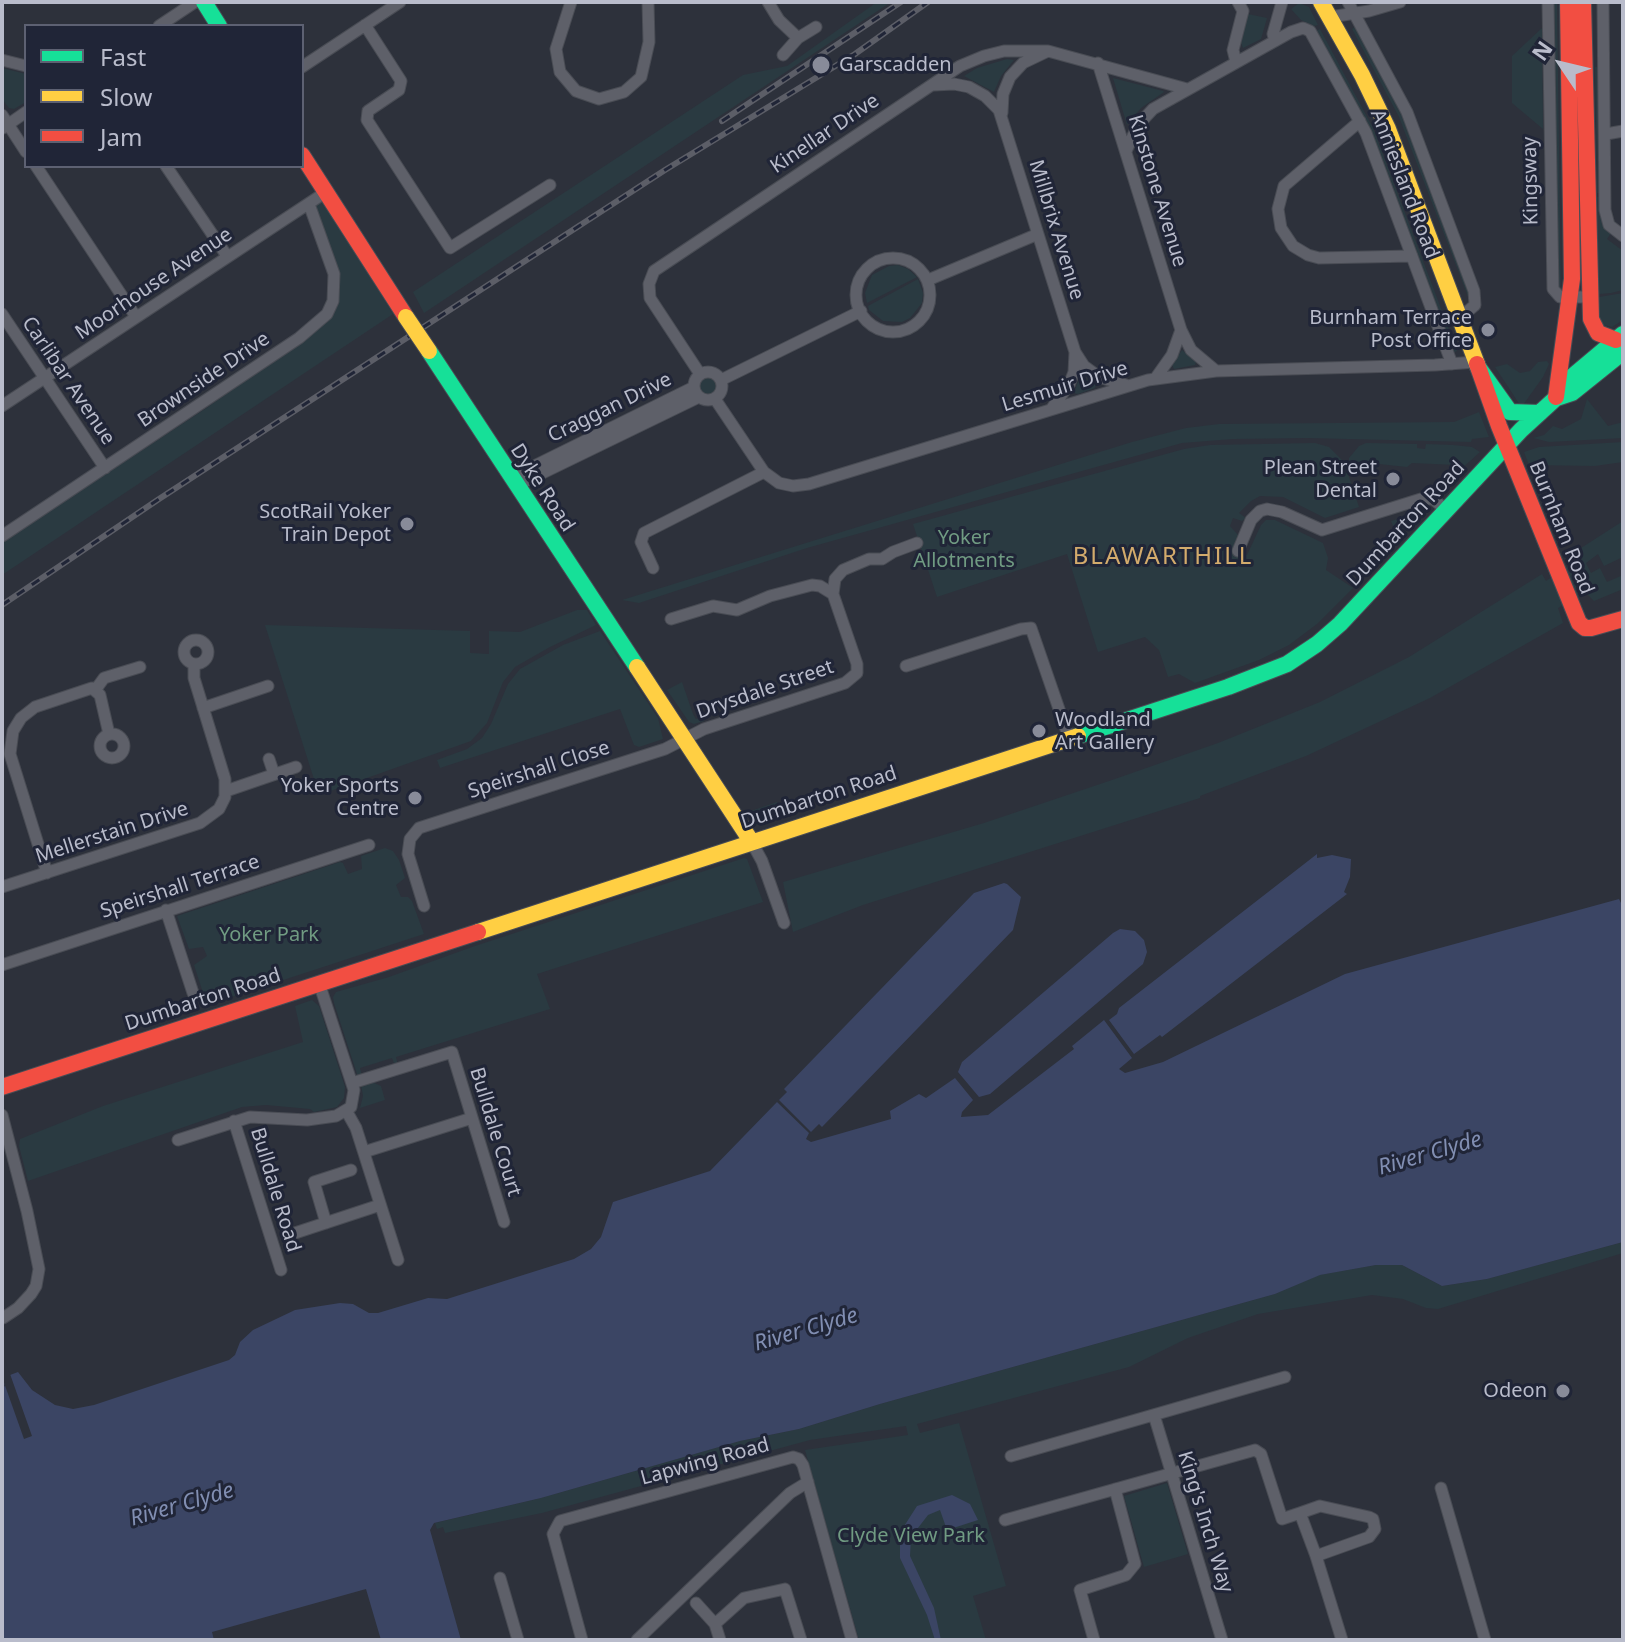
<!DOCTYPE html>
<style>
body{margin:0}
#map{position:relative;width:1625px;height:1642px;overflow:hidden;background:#2d313b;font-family:"Noto Sans",sans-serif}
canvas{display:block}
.frame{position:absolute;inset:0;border:4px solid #b9bccb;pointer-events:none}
.legend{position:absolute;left:24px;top:24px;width:280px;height:144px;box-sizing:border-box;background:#202537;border:2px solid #5d6172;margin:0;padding:10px 14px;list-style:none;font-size:24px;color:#b9bccb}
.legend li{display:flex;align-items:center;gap:16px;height:40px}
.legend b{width:40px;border:2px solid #5d6172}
.north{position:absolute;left:1521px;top:24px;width:80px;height:80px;-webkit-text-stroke:6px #202537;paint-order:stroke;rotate:305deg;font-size:22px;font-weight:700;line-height:32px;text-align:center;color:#b9bccb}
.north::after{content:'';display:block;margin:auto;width:28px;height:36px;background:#b9bccb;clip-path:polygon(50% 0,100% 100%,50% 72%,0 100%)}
</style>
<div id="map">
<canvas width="1625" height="1642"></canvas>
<div class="frame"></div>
<ul class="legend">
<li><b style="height:10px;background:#16e098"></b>Fast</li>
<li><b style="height:10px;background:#ffcf43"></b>Slow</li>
<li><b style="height:10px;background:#f24e42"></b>Jam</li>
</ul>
<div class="north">N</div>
</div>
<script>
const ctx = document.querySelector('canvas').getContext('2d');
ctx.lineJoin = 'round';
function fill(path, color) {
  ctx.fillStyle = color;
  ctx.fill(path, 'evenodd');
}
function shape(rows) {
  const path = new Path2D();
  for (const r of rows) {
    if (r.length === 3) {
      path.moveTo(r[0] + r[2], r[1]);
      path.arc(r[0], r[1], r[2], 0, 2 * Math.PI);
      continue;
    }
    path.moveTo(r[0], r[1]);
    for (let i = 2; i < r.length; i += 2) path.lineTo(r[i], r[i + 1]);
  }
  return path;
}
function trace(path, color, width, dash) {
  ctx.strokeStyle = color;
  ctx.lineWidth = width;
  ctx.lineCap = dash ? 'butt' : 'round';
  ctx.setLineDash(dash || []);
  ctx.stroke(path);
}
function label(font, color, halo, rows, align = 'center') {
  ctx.font = font + ' "Noto Sans",sans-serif';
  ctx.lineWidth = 6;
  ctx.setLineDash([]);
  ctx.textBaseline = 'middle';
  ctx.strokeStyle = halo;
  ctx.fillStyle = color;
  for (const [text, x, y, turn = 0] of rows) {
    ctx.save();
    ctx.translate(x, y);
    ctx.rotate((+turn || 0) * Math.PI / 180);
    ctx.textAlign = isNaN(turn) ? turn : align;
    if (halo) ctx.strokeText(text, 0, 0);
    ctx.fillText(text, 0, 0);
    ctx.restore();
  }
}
fill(shape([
 [877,2,891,2,424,313,413,292,743,75,787,66],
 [1552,2,1557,2,1561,291,1558,290],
 [1299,3,1309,7,1318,25,1314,26,1301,20,1291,9],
 [1248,14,1267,18,1261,39,1243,48,1240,40],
 [1356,26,1403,115,1471,296,1469,299,1399,117,1352,29],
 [1542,28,1542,29,1543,129,1512,103,1512,56],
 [1320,29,1373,128,1457,351,1452,353,1368,130,1316,31],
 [1007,59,1014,60,1001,76,994,92,964,76,977,68],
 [1595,67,1602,67,1601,193,1597,193],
 [2,68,26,74,26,102,14,109,9,108,2,99],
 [1113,78,1163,91,1164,92,1141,108,1127,125],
 [1597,197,1601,197,1611,233,1607,239,1623,251,1623,290,1611,293,1599,294],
 [323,199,393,314,2,575,2,542,205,409,313,333,329,317,338,305,340,277,315,206],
 [898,265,908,269,917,277,867,303,865,293,872,275,889,266],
 [918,279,923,293,922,303,910,318,902,322,883,321,869,310,868,306],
 [1623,293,1623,320,1612,327,1603,325,1599,318,1599,297],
 [1182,350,1196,362,1195,365,1174,369,1172,365],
 [1547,361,1549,364,1543,377,1523,405,1520,405,1495,367,1507,364,1520,373,1530,371,1538,362],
 [1080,376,1096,385,1095,388,1078,394,1074,393],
 [708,386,9],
 [1587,399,1608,426,1623,422,1623,438,1549,442,1533,438,1544,435,1553,426,1562,429,1581,419],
 [1479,412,1489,437,1472,439,1471,442,1307,438,1233,439,1182,443,807,548,639,603,622,600,1132,442,1186,428,1219,424,1454,422],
 [1623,442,1623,462,1595,466,1529,465,1524,452,1539,447],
 [1315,443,1329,447,1344,462,1359,507,1325,518,1283,497,1260,496,1251,501,1239,513,1246,518,1242,521,1233,518,1230,526,1238,535,1233,548,1247,555,1261,525,1266,520,1275,520,1323,543,1328,558,1326,570,1353,588,1317,624,1289,645,1259,660,1195,683,1179,674,1168,677,1159,650,1145,637,1098,652,1067,554,937,597,913,524,1184,449,1210,445],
 [1366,443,1417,444,1417,448,1425,449,1426,444,1453,445,1472,447,1480,452,1459,471,1456,465,1412,463,1407,467,1351,461,1352,468,1349,469,1349,458,1359,446],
 [1418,513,1415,517,1397,536,1391,521],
 [1623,521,1623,557,1604,566,1598,554,1586,563,1591,573,1600,568,1607,582,1623,575,1623,589,1594,601,1586,593,1558,608,1563,623,1430,698,1306,756,1200,796,1200,798,863,905,793,932,783,882,984,823,1112,780,1218,743,1320,702,1409,657,1542,574,1546,581,1569,565,1567,557],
 [577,610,587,610,596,625,550,647,515,667,503,682,487,723,471,741,319,795,265,625,470,631,470,653,489,654,489,631,520,632],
 [600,631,658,718,663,739,639,747,634,745,620,709,440,768,437,760,467,749,482,738,491,724,508,684,520,669,563,645],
 [682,682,693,714,696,719,703,717,704,721,694,724,689,722,667,690],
 [777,802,782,816,756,825,751,811],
 [385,848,393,851,399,860,405,878,396,885,401,897,408,897,412,901,424,934,207,1005,194,965,207,956,203,947,189,949,177,916,340,862,343,863,348,874,362,869,361,856],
 [744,858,747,859,763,902,537,974,550,1009,396,1057,398,1065,395,1066,392,1058,360,1068,362,1076,358,1077,334,1003,333,997,336,992,389,977,472,947],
 [312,1000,319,1006,345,1087,344,1098,337,1107,314,1112,310,1109,266,1105,242,1107,28,1181,19,1146,20,1139,103,1106,303,1042,295,1006],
 [372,1082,381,1086,385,1100,360,1108,363,1096,361,1085],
 [1623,1242,1623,1253,1438,1309,1426,1308,1403,1299,1372,1295,1258,1314,1188,1338,1129,1367,917,1424,920,1433,959,1423,1006,1586,973,1596,986,1640,859,1640,805,1450,908,1435,906,1426,810,1440,542,1513,445,1533,443,1527,437,1529,435,1523,541,1498,740,1441,799,1429,880,1404,1275,1294,1319,1275,1376,1265,1402,1265,1442,1286,1487,1279],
 [1167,1483,1188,1554,1144,1567,1124,1496]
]), '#2a3a41');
fill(shape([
 [1317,854,1317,858,1332,855,1351,859,1350,877,1344,892,1347,894,1162,1037,1160,1035,1134,1054,1109,1020,1117,1014,1119,1008],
 [1004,883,1007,884,1021,897,1013,930,822,1127,819,1124,811,1132,779,1100,787,1092,784,1089,974,893],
 [1619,899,1623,907,1623,1242,1487,1279,1442,1286,1402,1265,1376,1265,1320,1275,1275,1294,880,1404,799,1429,740,1441,541,1498,434,1523,430,1530,461,1640,381,1640,366,1589,212,1632,214,1640,2,1640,2,1388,5,1386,2,1377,2,1358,10,1375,18,1372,32,1390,55,1405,73,1409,94,1405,229,1360,235,1355,240,1342,253,1330,295,1310,340,1303,353,1304,369,1313,378,1313,428,1298,447,1299,574,1259,591,1249,601,1237,613,1202,710,1171,777,1102,809,1133,806,1139,811,1142,891,1119,890,1111,919,1094,926,1098,955,1078,973,1100,962,1112,961,1117,988,1115,1074,1049,1072,1046,1104,1020,1132,1058,1119,1069,1125,1073,1163,1062,1345,974],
 [1120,929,1135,931,1144,940,1147,952,1143,964,990,1094,979,1097,958,1072,962,1062,1113,933],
 [952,1495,970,1504,978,1520,947,1530,940,1510,928,1515,911,1537,910,1556,934,1608,941,1640,935,1640,927,1615,900,1558,900,1539,901,1531,917,1506]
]), '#3b4564');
fill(shape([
 [4,1357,32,1436,24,1439,2,1377]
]), '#2d313b');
const street = shape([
 [571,2,556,49,560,72,576,91,599,99,624,92,641,77,649,42,648,2],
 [768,2,779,20,798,38],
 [1348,2,1407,112,1474,291,1475,305,1461,317],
 [1548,2,1553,289,1560,297,1590,297],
 [1603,2,1605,210,1609,225,1623,236],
 [1330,17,1369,11,1400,2],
 [365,25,401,81,399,90,368,111,367,120,450,248,550,185],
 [159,26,195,2],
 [1275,41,1273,34,1282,2],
 [783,55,798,38,816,27],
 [2,60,26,66],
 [1236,62,1233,50,1243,11,1238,2],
 [1098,63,1181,330,1172,355,1155,379],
 [302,67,400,2],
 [934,85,954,84,969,87,985,96,999,110,1075,352,1084,366,1099,377,1126,385],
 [1002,113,1003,94,1010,77,1023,63,1046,52],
 [2,115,26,152],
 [1360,121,1284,186,1278,209,1281,228,1293,246,1308,255,1319,258,1412,256],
 [3,128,26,112],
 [1606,134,1623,131],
 [1126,151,1138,125,1153,109,1291,32,1303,28,1310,31,1366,133,1452,364],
 [36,166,136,317],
 [166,166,227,256],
 [893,295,37],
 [928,280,1038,234],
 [2,314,105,468],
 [1181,330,1191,350,1216,371],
 [708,386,14],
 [700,374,650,298,649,284,654,271,960,66,984,56,1004,51,1048,51,1187,89],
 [721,380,861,311],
 [715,399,764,472,779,483,793,486,809,484,1148,380,1216,371,1435,365,1476,362],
 [2,406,326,192],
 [1052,408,1069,385,1074,372,1075,352],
 [515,483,518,474,694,387],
 [515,483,524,482,699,397],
 [2,536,299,338,327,314,333,301,334,274,309,204],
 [1238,551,1251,520,1260,511,1267,509,1282,512,1322,530,1421,499,1433,499,1445,509],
 [653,568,641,542,644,533,764,472],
 [833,594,835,579,843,570,869,559,882,559,893,552,917,543],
 [196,652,12],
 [906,666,1021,629,1031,628,1069,738],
 [96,689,104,678,140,667],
 [203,708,268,686],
 [112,746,12],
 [269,759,274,774],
 [226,791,296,767],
 [751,841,762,861,784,923],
 [47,873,10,754,13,731,21,718,35,707,92,688,100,695,109,734],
 [2,887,200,823,219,809,225,797,225,779,194,678,194,664],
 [424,906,408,854,410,839,419,828,665,749,704,729,845,683,857,673,857,664,833,594,820,586,812,585,770,596,737,610,713,606,671,619],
 [166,910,193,993],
 [2,965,369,845],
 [352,1083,452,1052,504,1222],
 [347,1112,356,1128,398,1260],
 [2,1115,27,1211,39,1269,36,1286,31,1294,18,1308,3,1318],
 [234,1121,281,1270],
 [178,1140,250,1117,307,1120,336,1116,351,1107,354,1090,319,983],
 [364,1152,472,1118],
 [326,1223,314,1182,351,1170],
 [295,1233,380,1205],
 [1154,1415,1222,1640],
 [1011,1456,1285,1377],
 [1441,1488,1485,1640],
 [1005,1520,1255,1450,1261,1454,1282,1519,1300,1513,1320,1506,1369,1517,1373,1519,1375,1529,1369,1537,1316,1556,1300,1513],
 [1316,1556,1342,1640],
 [500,1578,518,1640],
 [696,1603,715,1624],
 [582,1640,553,1534,560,1521,793,1457,799,1459,803,1465,852,1640],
 [637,1640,790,1493,808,1482],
 [720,1640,715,1624,744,1598,785,1589,801,1640],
 [1094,1640,1080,1590,1126,1575,1135,1564,1115,1489]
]);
const fast = shape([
 [204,2,219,26],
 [429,351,637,667],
 [1478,367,1510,412,1540,413],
 [1557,398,1572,393,1623,352],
 [1078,736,1228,687,1287,664,1317,644,1340,624,1521,430,1556,398,1567,381,1623,334]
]);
const slow = shape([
 [1321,2,1362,75,1388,129,1477,364],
 [637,667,751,841],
 [478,932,1078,736]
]);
const jam = shape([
 [1583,2,1591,319,1598,333,1616,340],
 [302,155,406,317],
 [1477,364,1499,426,1579,623,1585,628,1591,628,1623,619],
 [1556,397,1572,279,1568,2],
 [2,1087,478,932]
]);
trace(street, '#494c54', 13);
trace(fast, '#494c54', 18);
trace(slow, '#494c54', 18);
trace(jam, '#494c54', 18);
trace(street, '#5e6069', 11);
trace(fast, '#16e098', 16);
trace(slow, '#ffcf43', 16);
trace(jam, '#f24e42', 16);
const rail = shape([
 [722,121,901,2],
 [2,605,159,499,665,170,855,54,928,2]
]);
trace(rail, '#5c5e67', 6);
trace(rail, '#202537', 3, [9]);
const slowBridge = shape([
 [406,317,429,351]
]);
trace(slowBridge, '#494c54', 18, []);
trace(slowBridge, '#ffcf43', 16);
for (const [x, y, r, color] of [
 [821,65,10,"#888b99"],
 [1488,330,8,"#888b99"],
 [1393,479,8,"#888b99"],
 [407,524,8,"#888b99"],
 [1039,731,8,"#888b99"],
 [415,798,8,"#888b99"],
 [1563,1391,8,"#888b99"]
]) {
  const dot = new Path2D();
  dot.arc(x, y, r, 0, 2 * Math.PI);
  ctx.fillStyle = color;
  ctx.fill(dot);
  trace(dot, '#202537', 3);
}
label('20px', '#b9bccb', '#202537', [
 ["Garscadden",839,65,"left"],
 ["Burnham Terrace",1472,318],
 ["Post Office",1472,341],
 ["Plean Street",1377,468],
 ["Dental",1377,491],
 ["ScotRail Yoker",391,512],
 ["Train Depot",391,535],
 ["Woodland",1055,720,"left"],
 ["Art Gallery",1055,743,"left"],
 ["Yoker Sports",399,786],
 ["Centre",399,809],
 ["Odeon",1547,1391]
], 'right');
label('20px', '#b9bccb', '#202537', [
 ["Kinellar Drive",825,134,-34],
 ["Kingsway",1531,181,-91],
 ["Anniesland Road",1404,184,69],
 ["Kinstone Avenue",1157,191,73],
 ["Millbrix Avenue",1056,230,73],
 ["Moorhouse Avenue",154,284,-34],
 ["Brownside Drive",204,380,-34],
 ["Carlibar Avenue",68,381,56],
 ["Lesmuir Drive",1065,387,-17],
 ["Craggan Drive",610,408,-26],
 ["Dyke Road",542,488,57],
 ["Dumbarton Road",1406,524,-47],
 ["Burnham Road",1561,528,68],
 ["Drysdale Street",765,690,-19],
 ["Speirshall Close",539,770,-18],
 ["Dumbarton Road",819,798,-18],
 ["Mellerstain Drive",112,833,-18],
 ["Speirshall Terrace",180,887,-18],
 ["Dumbarton Road",203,1000,-18],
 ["Bulldale Court",495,1132,73],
 ["Bulldale Road",275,1190,73],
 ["Lapwing Road",705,1462,-15],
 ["King's Inch Way",1205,1522,73]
]);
label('20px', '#709b82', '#202537', [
 ["Yoker",964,538],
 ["Allotments",964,561],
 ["Yoker Park",269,935],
 ["Clyde View Park",911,1536]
]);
label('italic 22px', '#818eb2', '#202537', [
 ["River Clyde",1430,1154,-16],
 ["River Clyde",806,1330,-16],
 ["River Clyde",182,1505,-16]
]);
ctx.letterSpacing = '2px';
label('24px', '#d3ab6c', '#202537', [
 ["BLAWARTHILL",1163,557]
]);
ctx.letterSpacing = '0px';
</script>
